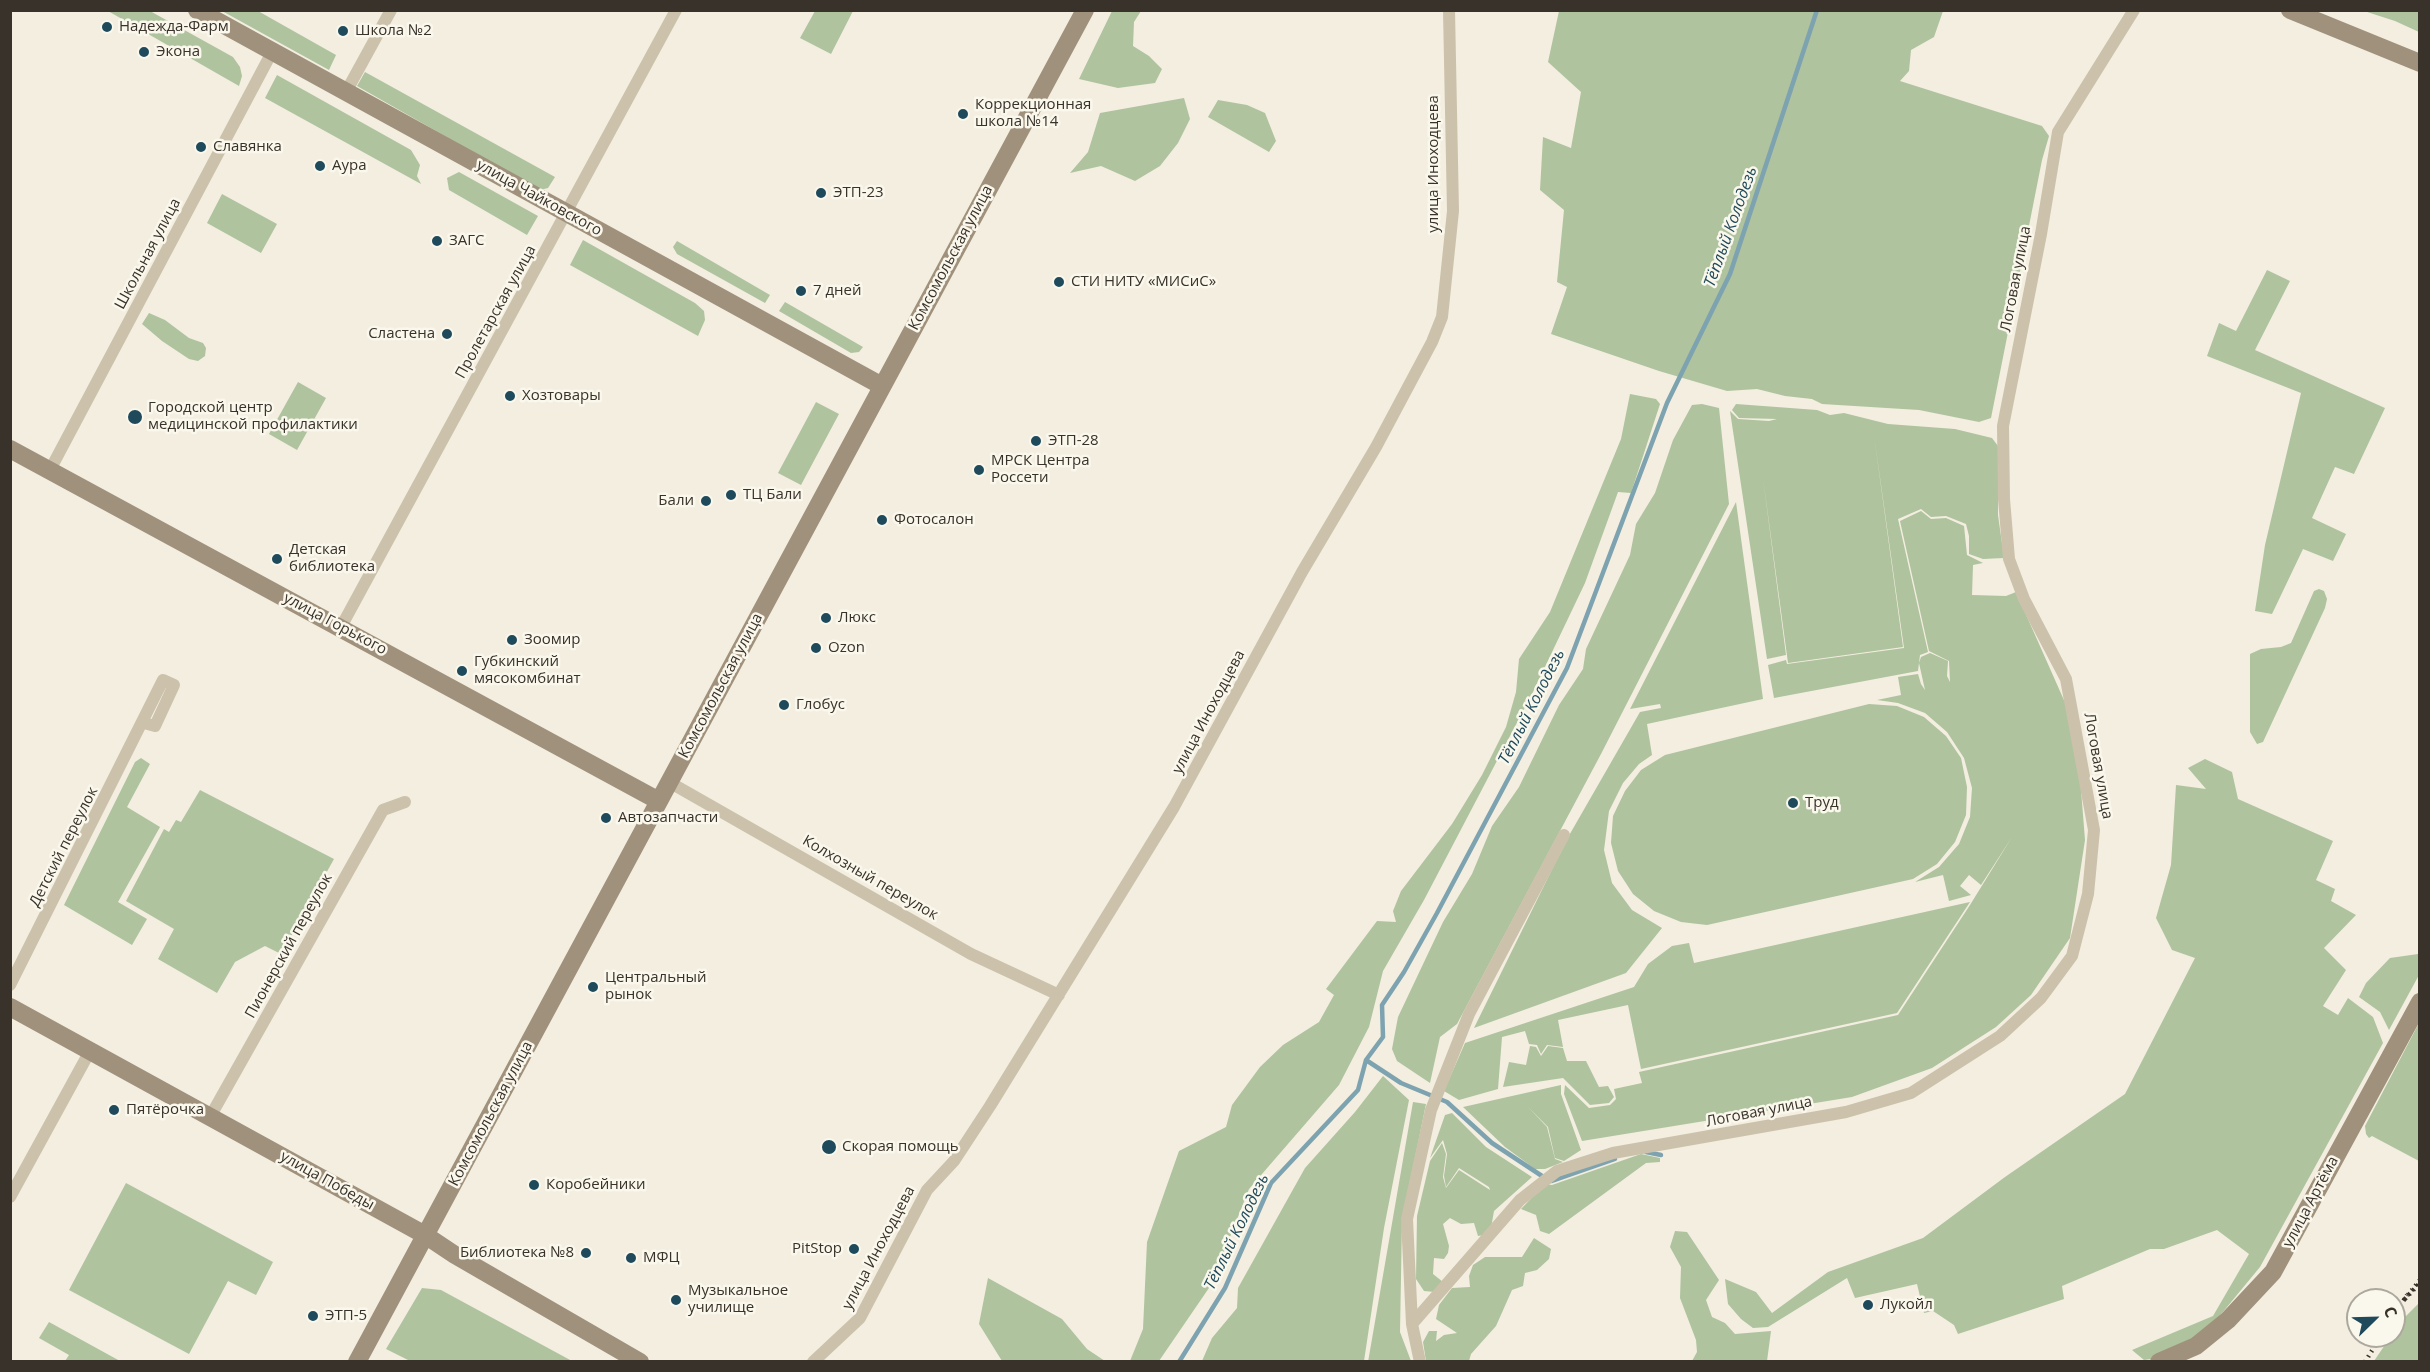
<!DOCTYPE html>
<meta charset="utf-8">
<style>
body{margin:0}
#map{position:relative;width:2430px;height:1372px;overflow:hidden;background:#f3eedf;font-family:"Open Sans",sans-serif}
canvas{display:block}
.frame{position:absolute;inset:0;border:12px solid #39322a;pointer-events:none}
.north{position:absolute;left:2346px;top:1288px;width:60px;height:60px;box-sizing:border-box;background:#faf7ec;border:2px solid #ada89e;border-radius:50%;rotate:67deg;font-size:16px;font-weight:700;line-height:24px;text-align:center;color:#39322a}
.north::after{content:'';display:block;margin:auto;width:21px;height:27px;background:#1f4a5b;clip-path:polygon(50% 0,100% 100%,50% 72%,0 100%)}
</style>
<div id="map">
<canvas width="2430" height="1372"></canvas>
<div class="frame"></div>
<div class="north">С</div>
</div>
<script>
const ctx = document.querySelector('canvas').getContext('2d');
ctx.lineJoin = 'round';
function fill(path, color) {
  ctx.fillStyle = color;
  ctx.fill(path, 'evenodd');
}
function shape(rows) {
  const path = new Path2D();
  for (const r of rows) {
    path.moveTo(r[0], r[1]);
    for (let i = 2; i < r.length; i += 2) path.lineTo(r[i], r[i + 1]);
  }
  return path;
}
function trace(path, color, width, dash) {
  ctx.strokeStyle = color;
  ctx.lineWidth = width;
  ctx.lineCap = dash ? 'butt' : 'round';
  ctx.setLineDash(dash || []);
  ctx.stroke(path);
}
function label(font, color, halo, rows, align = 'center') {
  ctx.font = font + ' "Open Sans",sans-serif';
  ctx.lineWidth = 5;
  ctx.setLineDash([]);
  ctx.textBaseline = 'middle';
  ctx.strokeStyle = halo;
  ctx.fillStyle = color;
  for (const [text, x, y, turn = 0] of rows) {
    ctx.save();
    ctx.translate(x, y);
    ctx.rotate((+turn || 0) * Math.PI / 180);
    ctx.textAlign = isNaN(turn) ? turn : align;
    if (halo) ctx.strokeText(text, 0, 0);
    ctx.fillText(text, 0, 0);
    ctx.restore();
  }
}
fill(shape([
 [108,11,150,11,233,57,240,67,242,76,239,86],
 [222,11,258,11,336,55,329,70],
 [815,11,853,11,831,54,800,38],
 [1112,11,1141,11,1134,22,1133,46,1149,56,1162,69,1155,83,1118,88,1079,79],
 [1559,11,1943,11,1934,37,1911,50,1909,71,1900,81,2042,126,2049,136,2042,160,1991,418,1979,422,1919,410,1822,404,1812,399,1785,396,1757,389,1727,391,1659,371,1551,334,1567,287,1557,282,1564,210,1540,190,1543,137,1571,148,1581,92,1548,62],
 [2364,11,2419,11,2419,32,2395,21],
 [365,72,555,177,548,188,540,190,357,86],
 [277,75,411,150,420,165,417,176,421,184,265,98],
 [1184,98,1190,119,1178,143,1160,166,1135,181,1101,166,1070,173,1088,152,1100,113],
 [1218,100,1247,105,1265,113,1276,141,1269,152,1208,117],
 [459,172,538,216,527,235,449,190,447,178],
 [222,194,277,224,261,253,207,223],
 [583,240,695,303,704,311,705,320,698,336,570,265],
 [677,241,770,295,765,303,677,254,673,247],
 [2267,270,2290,281,2255,350,2385,408,2354,474,2335,467,2312,518,2346,534,2333,561,2303,549,2272,614,2255,611,2265,545,2301,393,2207,356,2219,323,2236,331],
 [785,302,863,347,859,352,851,353,779,311],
 [149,313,165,320,189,338,203,343,206,348,205,356,198,361,189,359,162,341,142,324],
 [298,382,326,398,297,450,269,434],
 [1630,394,1656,399,1660,404,1631,493,1618,492,1585,583,1532,694,1424,900,1383,971,1369,1027,1339,1085,1249,1189,1211,1285,1159,1361,1130,1361,1143,1329,1147,1242,1179,1151,1226,1127,1232,1105,1260,1067,1283,1045,1319,1022,1334,995,1326,989,1377,921,1396,922,1393,911,1401,891,1452,824,1482,775,1506,727,1516,692,1519,659,1550,612,1621,439],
 [816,402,839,414,801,485,778,473],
 [1702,404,1719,408,1729,504,1601,754,1457,1024,1440,1037,1430,1083,1397,1061,1392,1049,1398,1017,1443,922,1472,874,1492,826,1519,787,1559,705,1583,669,1586,649,1630,555,1636,524,1655,493,1673,440,1692,405],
 [1736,404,1817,410,1830,415,1844,413,1888,424,1955,429,1992,438,1998,446,1998,515,2004,558,1983,559,1969,554,1969,536,1966,524,1946,516,1931,517,1921,509,1898,519,1928,652,1920,655,1918,671,1774,698,1768,665,1786,660,1787,664,1904,648,1874,435,1903,647,1788,663,1763,478,1786,655,1767,659,1730,411,1738,419,1769,421,1777,419,1739,418,1732,410],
 [1736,502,1763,699,1647,724,1652,755,1639,764,1623,783,1609,811,1604,850,1612,883,1632,910,1662,928,1626,973,1474,1028,1567,839,1640,712,1661,708,1660,704,1630,709],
 [1921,511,1931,519,1946,518,1964,526,1967,555,1983,563,1973,565,1972,595,2006,596,2016,592,2067,707,2080,777,2085,840,2070,938,2031,995,1996,1027,1932,1068,1852,1097,1582,1141,1564,1094,1565,1085,1589,1108,1610,1105,1616,1099,1614,1089,1642,1083,1639,1072,1898,1015,1970,905,2012,837,1981,885,1969,875,1960,886,1971,895,1949,901,1943,875,1915,882,1939,867,1959,844,1970,817,1972,788,1964,758,1947,732,1925,713,1898,703,1877,700,1901,695,1898,677,1918,674,1921,684,1925,690,1919,663,1921,657,1930,653,1948,661,1947,676,1950,682,1949,661,1929,651,1900,521],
 [2319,589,2324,591,2327,599,2325,608,2263,742,2257,744,2250,732,2250,654,2261,649,2281,647,2291,643,2314,591],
 [1869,704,1897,706,1924,717,1946,736,1961,758,1967,787,1966,815,1955,842,1937,864,1913,879,1707,925,1681,922,1654,911,1633,894,1618,871,1611,843,1613,816,1625,791,1641,770,1665,755],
 [141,758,150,764,127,807,160,827,118,902,147,919,132,945,64,905,135,762],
 [2205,759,2232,772,2238,799,2333,841,2316,880,2335,889,2331,901,2356,915,2324,948,2346,970,2323,1006,2338,1015,2348,998,2373,1017,2383,1043,2260,1267,2208,1330,2158,1358,2144,1360,2132,1350,2213,1316,2249,1254,2217,1230,2164,1249,2150,1249,2062,1286,2064,1299,1958,1334,1954,1325,1933,1311,1924,1313,1917,1284,1855,1298,1847,1278,1768,1327,1753,1328,1741,1319,1728,1304,1725,1279,1756,1292,1772,1313,1828,1272,1923,1238,2005,1177,2125,1094,2195,958,2172,950,2156,918,2171,865,2176,785,2206,789,2188,768],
 [200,790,334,859,281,954,265,946,235,962,217,993,158,959,174,929,126,901,164,829,169,832,176,820,181,822],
 [1970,902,1897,1013,1641,1069,1628,1005,1558,1020,1563,1047,1547,1045,1541,1054,1537,1045,1529,1044,1525,1031,1502,1037,1498,1089,1459,1100,1444,1091,1465,1043,1634,987,1648,964,1672,946,1689,943,1694,963],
 [2419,951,2419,975,2389,1030,2380,1012,2359,997,2366,983,2390,958,2418,954],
 [2419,1023,2420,1161,2419,1161,2372,1136,2369,1138,2366,1134,2365,1126],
 [1530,1046,1536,1047,1541,1056,1548,1046,1563,1048,1567,1061,1586,1061,1599,1087,1608,1086,1614,1097,1609,1103,1590,1105,1563,1078,1503,1087,1509,1062,1526,1065],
 [1383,1076,1409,1100,1384,1228,1364,1361,1202,1361,1212,1338,1237,1308,1238,1288,1305,1168,1355,1112],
 [1561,1085,1561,1094,1581,1150,1564,1161,1555,1158,1548,1127,1528,1107,1547,1127,1555,1159,1563,1162,1545,1169,1535,1169,1505,1147,1463,1107],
 [1413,1102,1426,1104,1402,1221,1400,1332,1411,1361,1368,1362],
 [1452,1113,1486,1147,1532,1177,1494,1211,1491,1228,1484,1235,1478,1236,1474,1223,1461,1224,1450,1218,1443,1224,1449,1246,1448,1253,1444,1259,1434,1258,1433,1274,1443,1282,1435,1292,1424,1291,1416,1279,1417,1216,1430,1161,1442,1143,1446,1154,1443,1177,1446,1188,1459,1170,1490,1190,1489,1187,1459,1168,1446,1187,1444,1176,1447,1154,1443,1140,1430,1158,1445,1115],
 [1641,1154,1660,1158,1660,1162,1646,1163,1549,1234,1540,1231,1536,1215,1521,1209,1545,1184,1552,1185],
 [126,1183,273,1262,256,1295,228,1281,189,1354,69,1290],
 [1675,1231,1687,1232,1719,1280,1706,1300,1712,1317,1725,1323,1735,1334,1771,1331,1767,1361,1692,1361,1697,1352,1696,1340,1680,1298,1681,1267,1670,1247],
 [1534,1238,1551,1249,1549,1259,1537,1270,1525,1273,1523,1286,1512,1290,1496,1326,1471,1354,1469,1361,1426,1361,1423,1342,1429,1331,1437,1331,1436,1341,1444,1335,1457,1333,1436,1319,1439,1305,1452,1288,1470,1287,1469,1276,1473,1265,1485,1257,1522,1257],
 [988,1278,1062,1319,1087,1349,1105,1361,1002,1361,979,1324],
 [422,1288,441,1290,572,1361,410,1361,386,1349],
 [2419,1303,2419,1361,2374,1361,2391,1336,2394,1336,2401,1321],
 [49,1322,120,1361,65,1361,69,1355,39,1338]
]), '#afc39f');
trace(shape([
 [1366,1060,1401,1083,1447,1102,1492,1143,1545,1178],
 [1646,1152,1661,1155],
 [1552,1181,1615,1159],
 [1179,1362,1225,1288,1271,1183,1358,1090,1366,1060,1383,1037,1382,1005,1404,972,1437,913,1567,668,1667,403,1730,274,1817,10]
]), '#7ea3b0', 4.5);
trace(shape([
 [346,92,391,10],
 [50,470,272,52],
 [341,627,676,10],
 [669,782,971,954,1059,995],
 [10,985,163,680,174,685,155,726,144,723],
 [210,1117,383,810,405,802],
 [10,1197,90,1051],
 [1412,1324,1520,1200,1557,1171,1613,1153,1846,1112,1911,1093,2000,1036,2041,998,2072,956,2088,894,2094,830,2066,679,2024,599,2009,559,2004,499,2003,426,2041,234,2058,132,2134,10],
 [813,1362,860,1318,927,1190,954,1161,990,1106,1174,807,1302,572,1376,447,1432,342,1442,317,1453,211,1449,10],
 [1420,1362,1412,1324,1407,1219,1431,1110,1469,1014,1564,835]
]), '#ccc1ab', 12);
trace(shape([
 [197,10,882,386],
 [2290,10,2420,63],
 [10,449,659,801],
 [10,1007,425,1235,455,1255,640,1362],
 [357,1362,1085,10],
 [2159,1362,2196,1346,2228,1320,2273,1272,2420,1002]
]), '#a0917c', 18);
trace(shape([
 [2420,1280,2403,1301,2420,1283],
 [2394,1316,2407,1295],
 [2365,1362,2381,1336]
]), '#39322a', 4.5, [1.5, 4.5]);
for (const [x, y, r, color] of [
 [107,27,6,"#1f4a5b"],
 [343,31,6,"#1f4a5b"],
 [144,52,6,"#1f4a5b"],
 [963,114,6,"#1f4a5b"],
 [201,147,6,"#1f4a5b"],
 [320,166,6,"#1f4a5b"],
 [821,193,6,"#1f4a5b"],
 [437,241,6,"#1f4a5b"],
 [1059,282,6,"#1f4a5b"],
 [801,291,6,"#1f4a5b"],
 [447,334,6,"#1f4a5b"],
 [510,396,6,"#1f4a5b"],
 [135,417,8,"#1f4a5b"],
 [1036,441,6,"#1f4a5b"],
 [979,470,6,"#1f4a5b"],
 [731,495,6,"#1f4a5b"],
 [706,501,6,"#1f4a5b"],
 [882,520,6,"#1f4a5b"],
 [277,559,6,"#1f4a5b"],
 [826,618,6,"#1f4a5b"],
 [512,640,6,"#1f4a5b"],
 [816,648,6,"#1f4a5b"],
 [462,671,6,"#1f4a5b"],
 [784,705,6,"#1f4a5b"],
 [1793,803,6,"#1f4a5b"],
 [606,818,6,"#1f4a5b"],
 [593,987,6,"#1f4a5b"],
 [114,1110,6,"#1f4a5b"],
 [829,1147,8,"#1f4a5b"],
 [534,1185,6,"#1f4a5b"],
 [854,1249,6,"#1f4a5b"],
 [586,1253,6,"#1f4a5b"],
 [631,1258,6,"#1f4a5b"],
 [676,1300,6,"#1f4a5b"],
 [1868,1305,6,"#1f4a5b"],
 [313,1316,6,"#1f4a5b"]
]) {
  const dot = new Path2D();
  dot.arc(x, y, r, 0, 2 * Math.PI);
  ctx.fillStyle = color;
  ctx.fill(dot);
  trace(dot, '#faf7ec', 2);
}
label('15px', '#39322a', '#faf7ec', [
 ["Надежда-Фарм",119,27],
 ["Школа №2",355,31],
 ["Экона",156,52],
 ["Коррекционная",975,105],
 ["школа №14",975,122],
 ["Славянка",213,147],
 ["Аура",332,166],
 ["ЭТП-23",833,193],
 ["ЗАГС",449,241],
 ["СТИ НИТУ «МИСиС»",1071,282],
 ["7 дней",813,291],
 ["Сластена",435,334,"right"],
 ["Хозтовары",522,396],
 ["Городской центр",148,408],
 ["медицинской профилактики",148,425],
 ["ЭТП-28",1048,441],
 ["МРСК Центра",991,461],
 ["Россети",991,478],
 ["ТЦ Бали",743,495],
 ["Бали",694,501,"right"],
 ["Фотосалон",894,520],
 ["Детская",289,550],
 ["библиотека",289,567],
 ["Люкс",838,618],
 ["Зоомир",524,640],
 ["Ozon",828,648],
 ["Губкинский",474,662],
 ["мясокомбинат",474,679],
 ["Глобус",796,705],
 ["Труд",1805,803],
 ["Автозапчасти",618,818],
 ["Центральный",605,978],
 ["рынок",605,995],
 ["Пятёрочка",126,1110],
 ["Скорая помощь",842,1147],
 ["Коробейники",546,1185],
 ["PitStop",842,1249,"right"],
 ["Библиотека №8",574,1253,"right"],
 ["МФЦ",643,1258],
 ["Музыкальное",688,1291],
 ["училище",688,1308],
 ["Лукойл",1880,1305],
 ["ЭТП-5",325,1316]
], 'left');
label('15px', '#39322a', '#faf7ec', [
 ["улица Иноходцева",1434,164,-90],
 ["улица Чайковского",539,198,29],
 ["Школьная улица",148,254,-62],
 ["Комсомольская улица",951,258,-62],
 ["Логовая улица",2016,279,-79],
 ["Пролетарская улица",496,312,-61],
 ["улица Горького",335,624,28],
 ["Комсомольская улица",721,686,-62],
 ["улица Иноходцева",1209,712,-62],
 ["Логовая улица",2098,766,80],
 ["Детский переулок",64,847,-63],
 ["Колхозный переулок",870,878,30],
 ["Пионерский переулок",289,946,-61],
 ["Логовая улица",1759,1112,-11],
 ["Комсомольская улица",491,1114,-62],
 ["улица Победы",327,1181,29],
 ["улица Артёма",2311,1202,-62],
 ["улица Иноходцева",879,1248,-62]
]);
label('italic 16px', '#1f4a5b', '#faf7ec', [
 ["Тёплый Колодезь",1731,227,-70],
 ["Тёплый Колодезь",1532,707,-63],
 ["Тёплый Колодезь",1237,1232,-64]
]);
</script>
